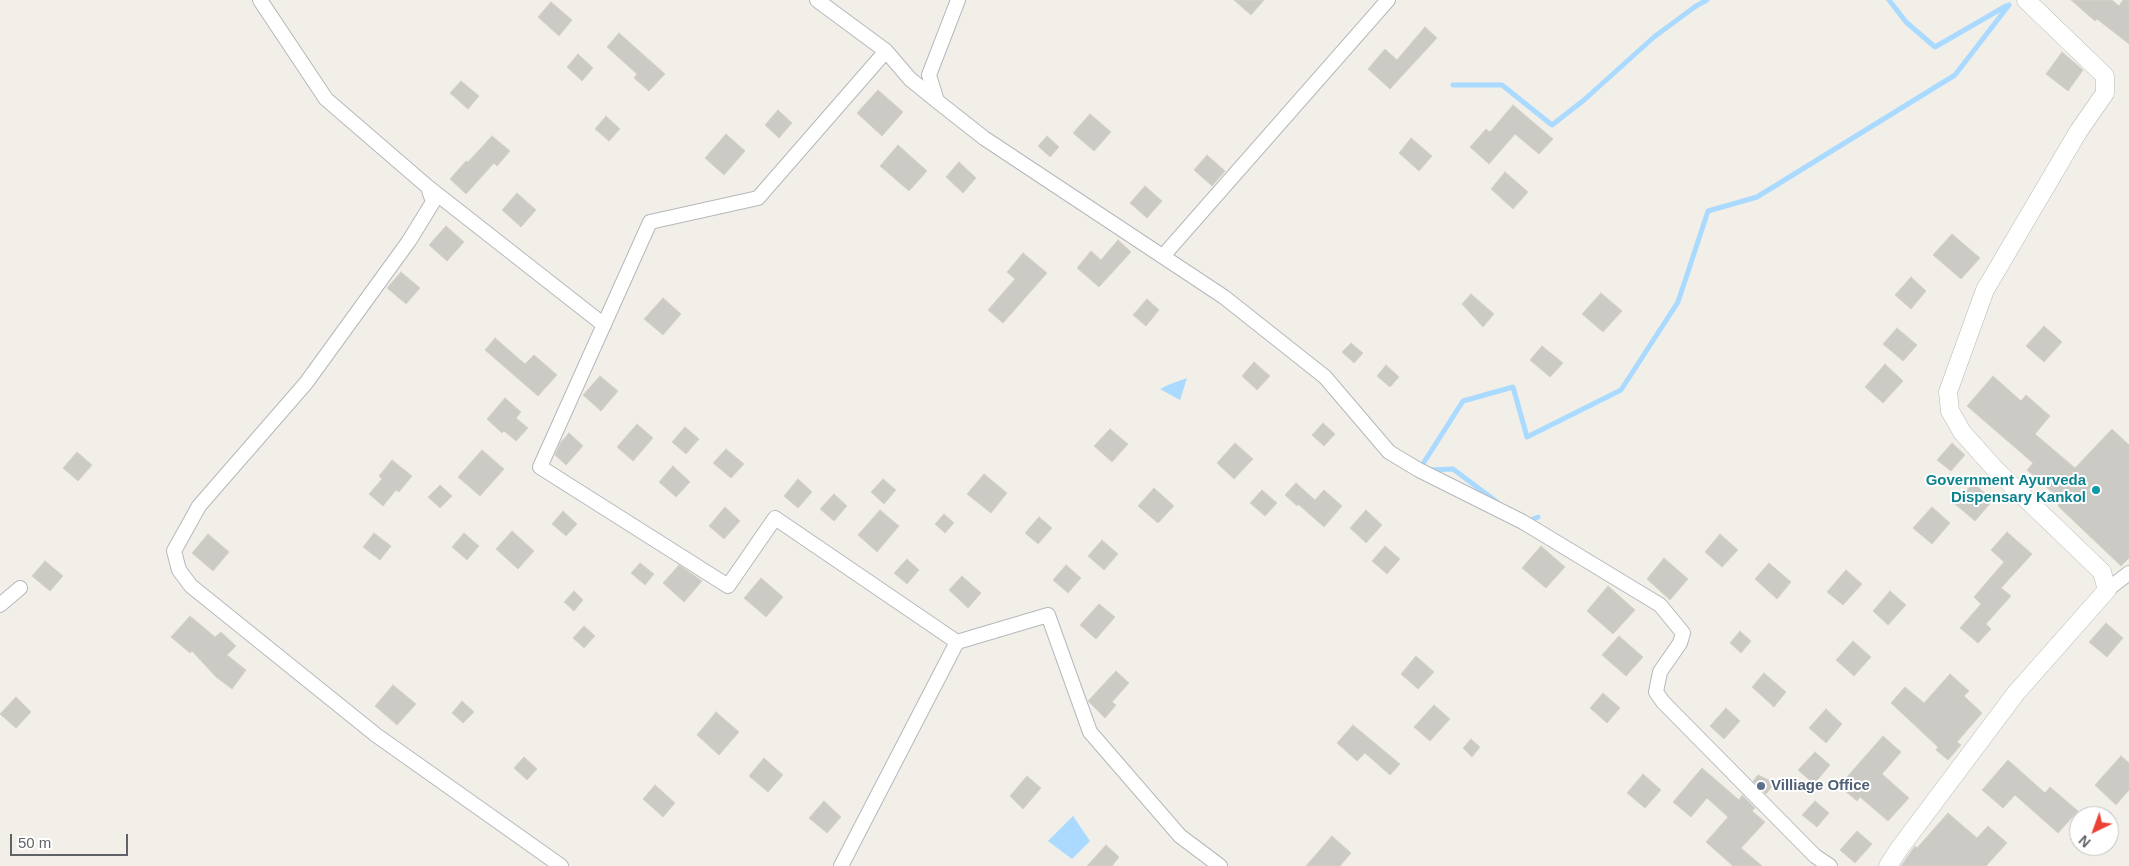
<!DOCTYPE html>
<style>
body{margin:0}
#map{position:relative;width:2129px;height:866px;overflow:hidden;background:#f1efe8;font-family:Helvetica,sans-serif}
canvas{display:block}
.north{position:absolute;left:2069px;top:806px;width:50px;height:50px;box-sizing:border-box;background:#fff;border:1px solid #bfc1c3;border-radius:50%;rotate:222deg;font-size:14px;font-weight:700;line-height:20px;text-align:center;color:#5f6368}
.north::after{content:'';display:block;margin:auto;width:18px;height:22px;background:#ea4335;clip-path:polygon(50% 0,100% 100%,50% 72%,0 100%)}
.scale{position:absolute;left:10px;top:834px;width:118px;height:22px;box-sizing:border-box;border:2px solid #5f6368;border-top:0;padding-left:6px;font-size:15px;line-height:18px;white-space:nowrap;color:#5f6368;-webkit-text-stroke:4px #fff;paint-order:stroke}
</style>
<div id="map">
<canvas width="2129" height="866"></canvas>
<div class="north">N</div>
<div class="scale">50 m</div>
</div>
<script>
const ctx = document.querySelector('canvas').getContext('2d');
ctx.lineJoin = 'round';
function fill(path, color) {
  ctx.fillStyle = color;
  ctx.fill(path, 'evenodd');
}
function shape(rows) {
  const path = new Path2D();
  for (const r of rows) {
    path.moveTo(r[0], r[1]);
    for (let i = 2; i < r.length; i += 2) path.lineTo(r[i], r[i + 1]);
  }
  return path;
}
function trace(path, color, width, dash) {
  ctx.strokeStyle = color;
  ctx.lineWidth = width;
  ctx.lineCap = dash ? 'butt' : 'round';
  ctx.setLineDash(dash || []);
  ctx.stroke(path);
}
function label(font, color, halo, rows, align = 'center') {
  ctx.font = font + ' Helvetica,sans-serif';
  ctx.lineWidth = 4;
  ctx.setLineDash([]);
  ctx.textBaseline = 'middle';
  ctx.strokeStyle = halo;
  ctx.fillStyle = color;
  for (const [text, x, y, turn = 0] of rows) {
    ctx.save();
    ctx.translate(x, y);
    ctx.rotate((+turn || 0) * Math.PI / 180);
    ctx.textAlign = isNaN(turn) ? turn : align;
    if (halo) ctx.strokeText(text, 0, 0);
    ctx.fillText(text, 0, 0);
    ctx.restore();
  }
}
fill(shape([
 [1187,378,1180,400,1160,389,1168,385],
 [1073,816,1090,841,1072,859,1048,841]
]), '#aadaff');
trace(shape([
 [1889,0,1906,22,1935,47,2006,6],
 [1453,85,1502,85,1552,125,1584,100,1654,37,1696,6,1707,0],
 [1419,470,1463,401,1513,387,1527,437,1621,390,1678,302,1708,211,1757,197,1955,75,2009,5],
 [1429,470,1453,469,1497,502],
 [1526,522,1538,517]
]), '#aadaff', 5);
const building = shape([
 [1234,0,1264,0,1251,15,1234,0],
 [2071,0,2112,0,2119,6,2123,0,2129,0,2129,44,2097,19,2095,21,2071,0],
 [551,2,572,20,559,36,538,17,551,2],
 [1425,27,1437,38,1390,89,1368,69,1385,49,1397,60,1425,27],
 [619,33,665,74,649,91,634,78,637,74,607,47,619,33],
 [2062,52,2083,70,2068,91,2046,74,2062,52],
 [578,54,593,68,582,81,567,67,578,54],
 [461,81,479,96,468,109,450,93,461,81],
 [878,90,903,112,882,136,857,113,878,90],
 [1513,105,1553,139,1539,154,1515,134,1489,164,1470,147,1486,129,1490,132,1513,105],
 [778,110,792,123,779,138,765,125,778,110],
 [1090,114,1111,132,1094,151,1073,133,1090,114],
 [606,116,620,129,609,141,595,129,606,116],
 [726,134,745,151,724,175,705,158,726,134],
 [492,136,510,151,497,166,494,163,466,194,450,179,466,161,468,162,492,136],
 [1047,136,1059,147,1050,157,1038,146,1047,136],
 [1411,138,1432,156,1419,171,1399,153,1411,138],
 [898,145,927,171,909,191,880,166,898,145],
 [1207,155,1225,171,1212,186,1194,170,1207,155],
 [959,162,976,178,963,193,946,177,959,162],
 [1505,172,1528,192,1513,209,1491,189,1505,172],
 [1145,186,1162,201,1147,218,1130,203,1145,186],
 [517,193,536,210,521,227,502,210,517,193],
 [446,226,464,242,447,261,429,245,446,226],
 [1952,234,1980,258,1961,279,1933,255,1952,234],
 [1118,240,1131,252,1099,287,1077,268,1091,251,1101,260,1118,240],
 [1023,253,1047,273,1003,323,988,310,1015,279,1007,272,1023,253],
 [401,272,420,288,406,304,387,288,401,272],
 [1911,277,1926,291,1911,309,1895,295,1911,277],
 [1601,293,1622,311,1603,332,1582,314,1601,293],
 [1471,294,1494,314,1483,327,1462,304,1471,294],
 [663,298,681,314,663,335,644,319,663,298],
 [1147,299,1159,310,1146,326,1133,315,1147,299],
 [2044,326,2062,342,2044,362,2026,346,2044,326],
 [1897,328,1917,345,1903,361,1883,344,1897,328],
 [495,338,525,364,534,355,557,375,538,396,485,350,495,338],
 [1351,343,1363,353,1354,363,1342,352,1351,343],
 [1542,346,1563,363,1550,377,1530,360,1542,346],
 [1254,362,1270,376,1257,390,1242,376,1254,362],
 [1885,364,1903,381,1883,403,1865,387,1885,364],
 [1386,365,1399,377,1390,387,1377,376,1386,365],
 [600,376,618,391,601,411,583,395,600,376],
 [1993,376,2021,401,2026,395,2050,416,2035,434,2075,468,2112,429,2129,445,2129,558,2121,566,2058,506,2060,499,2027,470,2033,463,1967,406,1993,376],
 [505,398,521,412,516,418,528,428,516,441,504,431,502,433,487,419,505,398],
 [1323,423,1335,434,1324,446,1312,435,1323,423],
 [637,424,653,438,633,461,617,447,637,424],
 [685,427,699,439,686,454,672,442,685,427],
 [1110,429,1128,444,1112,462,1094,446,1110,429],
 [569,433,583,446,566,465,555,455,561,442,569,433],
 [1235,443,1253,459,1234,479,1217,463,1235,443],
 [1952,443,1965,455,1951,471,1937,460,1952,443],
 [726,449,744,464,731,478,713,463,726,449],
 [482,450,504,469,480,496,458,477,482,450],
 [77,452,92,465,78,481,63,468,77,452],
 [392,460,412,476,399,492,396,490,383,506,369,494,382,479,379,476,392,460],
 [673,466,690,482,676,497,659,482,673,466],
 [984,474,1007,493,991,513,967,494,984,474],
 [798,479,812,492,798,508,784,496,798,479],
 [883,479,896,490,884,504,871,492,883,479],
 [1296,483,1315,500,1324,490,1342,506,1324,527,1298,504,1297,506,1285,495,1296,483],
 [1973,483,1993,500,1975,521,1955,504,1973,483],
 [440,485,452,496,440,508,428,497,440,485],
 [1154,488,1174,506,1158,523,1138,506,1154,488],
 [1262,490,1277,503,1265,516,1250,503,1262,490],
 [834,494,847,506,834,521,820,509,834,494],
 [725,507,740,521,724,539,709,526,725,507],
 [1932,507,1950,523,1932,544,1913,528,1932,507],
 [880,510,899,526,877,552,858,535,880,510],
 [1366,510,1382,525,1366,543,1350,528,1366,510],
 [563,511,577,524,566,536,552,524,563,511],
 [944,514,954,523,945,533,935,524,944,514],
 [1039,517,1052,528,1038,544,1025,533,1039,517],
 [512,531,534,551,518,569,496,549,512,531],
 [2007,532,2032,554,2001,588,2011,596,1986,624,1991,629,1978,643,1960,628,1981,604,1974,597,2004,562,1991,550,2007,532],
 [374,533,391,546,380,560,363,547,374,533],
 [464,533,479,546,467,560,452,547,464,533],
 [208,534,229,552,213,571,192,553,208,534],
 [1720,534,1738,550,1722,567,1705,552,1720,534],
 [1102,540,1118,554,1104,570,1088,556,1102,540],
 [1385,546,1400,559,1387,574,1372,561,1385,546],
 [1541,546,1565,567,1546,588,1522,568,1541,546],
 [1664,558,1688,579,1670,600,1647,579,1664,558],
 [907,559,919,570,907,584,894,573,907,559],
 [45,561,63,576,50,591,32,576,45,561],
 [640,563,654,574,645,585,631,573,640,563],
 [1769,563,1791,582,1777,599,1755,579,1769,563],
 [679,565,702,581,684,602,663,583,679,565],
 [1066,565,1081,578,1068,593,1053,580,1066,565],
 [1846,570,1862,584,1843,605,1827,592,1846,570],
 [962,576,981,593,968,608,949,590,962,576],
 [761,578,783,597,766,617,744,598,761,578],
 [1608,586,1635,610,1613,634,1587,611,1608,586],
 [574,591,583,600,574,611,564,602,574,591],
 [1890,591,1906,605,1888,625,1873,611,1890,591],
 [1099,604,1115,617,1096,639,1080,625,1099,604],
 [190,616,215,637,221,632,236,646,227,655,246,670,232,689,216,677,192,651,190,653,171,637,190,616],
 [2106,623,2123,638,2107,657,2089,642,2106,623],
 [584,626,595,636,584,648,573,638,584,626],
 [1740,631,1751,641,1741,653,1730,643,1740,631],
 [1619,636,1643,657,1626,676,1602,655,1619,636],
 [1853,641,1871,657,1854,676,1836,660,1853,641],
 [1416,656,1434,672,1418,689,1401,674,1416,656],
 [1116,671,1129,683,1112,702,1116,705,1105,718,1088,701,1116,671],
 [1764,673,1786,692,1774,707,1752,687,1764,673],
 [1950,674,1969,691,1964,696,1982,713,1957,742,1961,745,1948,760,1936,750,1938,747,1891,703,1905,687,1924,703,1950,674],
 [393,685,416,704,397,725,375,706,393,685],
 [1603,693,1620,708,1607,723,1590,708,1603,693],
 [16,697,31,712,16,728,0,714,16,697],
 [462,701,474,712,463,723,452,713,462,701],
 [1434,705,1450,719,1430,741,1414,727,1434,705],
 [1726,708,1740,721,1724,739,1710,726,1726,708],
 [1826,709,1842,724,1826,743,1809,728,1826,709],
 [716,712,739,732,719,755,697,735,716,712],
 [1353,725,1400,764,1390,775,1365,753,1357,761,1337,743,1353,725],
 [1883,736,1901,752,1882,774,1909,798,1888,821,1860,797,1857,801,1839,786,1883,736],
 [1471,739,1480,747,1472,757,1463,748,1471,739],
 [1815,752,1830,765,1814,784,1798,770,1815,752],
 [2121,756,2129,763,2129,790,2116,805,2095,785,2121,756],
 [524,757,537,769,527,780,514,768,524,757],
 [764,758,783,775,768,792,749,776,764,758],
 [2008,760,2045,793,2050,787,2078,811,2058,833,2015,795,2003,808,1982,790,2008,760],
 [1702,768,1739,800,1742,795,1755,808,1752,811,1765,822,1741,848,1762,866,1733,866,1706,842,1728,817,1707,798,1691,817,1673,802,1702,768],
 [1643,774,1661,790,1645,808,1627,793,1643,774],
 [1758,775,1775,783,1766,794,1753,781,1758,775],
 [1027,776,1041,788,1023,809,1010,796,1027,776],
 [655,785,675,803,663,817,643,799,655,785],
 [824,801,841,817,827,833,809,818,824,801],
 [1815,801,1829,813,1817,827,1802,815,1815,801],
 [1948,813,1977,838,1988,826,2007,843,1986,866,1901,866,1915,846,1917,848,1948,813],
 [1857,831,1872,844,1855,863,1840,850,1857,831],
 [1332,836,1351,853,1340,866,1306,866,1332,836],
 [1106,845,1119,857,1112,866,1087,866,1106,845]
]);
fill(building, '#cccac5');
trace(building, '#d6d1c6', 1);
const minor = shape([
 [260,0,326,99,428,187,433,202,409,241,306,383,199,506,174,551,179,570,191,586,376,735,561,866],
 [817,0,886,51,758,198,650,222,540,467,728,586,775,518,957,642],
 [958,0,929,75,937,101,984,138,1224,297,1325,377,1389,452,1419,470,1523,522,1660,605,1683,633,1680,643,1660,672,1656,692,1663,702,1815,856,1830,866],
 [886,51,910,79,937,101],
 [428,187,604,325],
 [1163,256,1388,0],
 [2107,590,2129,573],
 [0,605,20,588],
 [841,866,957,642,1048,615,1090,732,1180,836,1220,866]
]);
const tertiary = shape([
 [1888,866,1899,849,2016,693,2107,590,2102,572,1995,469,1962,432,1950,411,1948,392,1985,290,2078,132,2105,93,2105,76,2026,0]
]);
trace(minor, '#b5b8bc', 16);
trace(tertiary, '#b5b8bc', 19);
trace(minor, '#fff', 14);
trace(tertiary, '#fff', 18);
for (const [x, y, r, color] of [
 [2096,490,5,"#0f9aa8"],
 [1761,786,5,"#5c6f8a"]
]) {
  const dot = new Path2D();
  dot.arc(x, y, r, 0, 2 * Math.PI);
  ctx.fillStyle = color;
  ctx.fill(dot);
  trace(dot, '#fff', 2);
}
label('bold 15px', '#0d838f', '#fff', [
 ["Government Ayurveda",2086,481],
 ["Dispensary Kankol",2086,498]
], 'right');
label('bold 15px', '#4e5e75', '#fff', [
 ["Villiage Office",1771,786]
], 'left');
</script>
